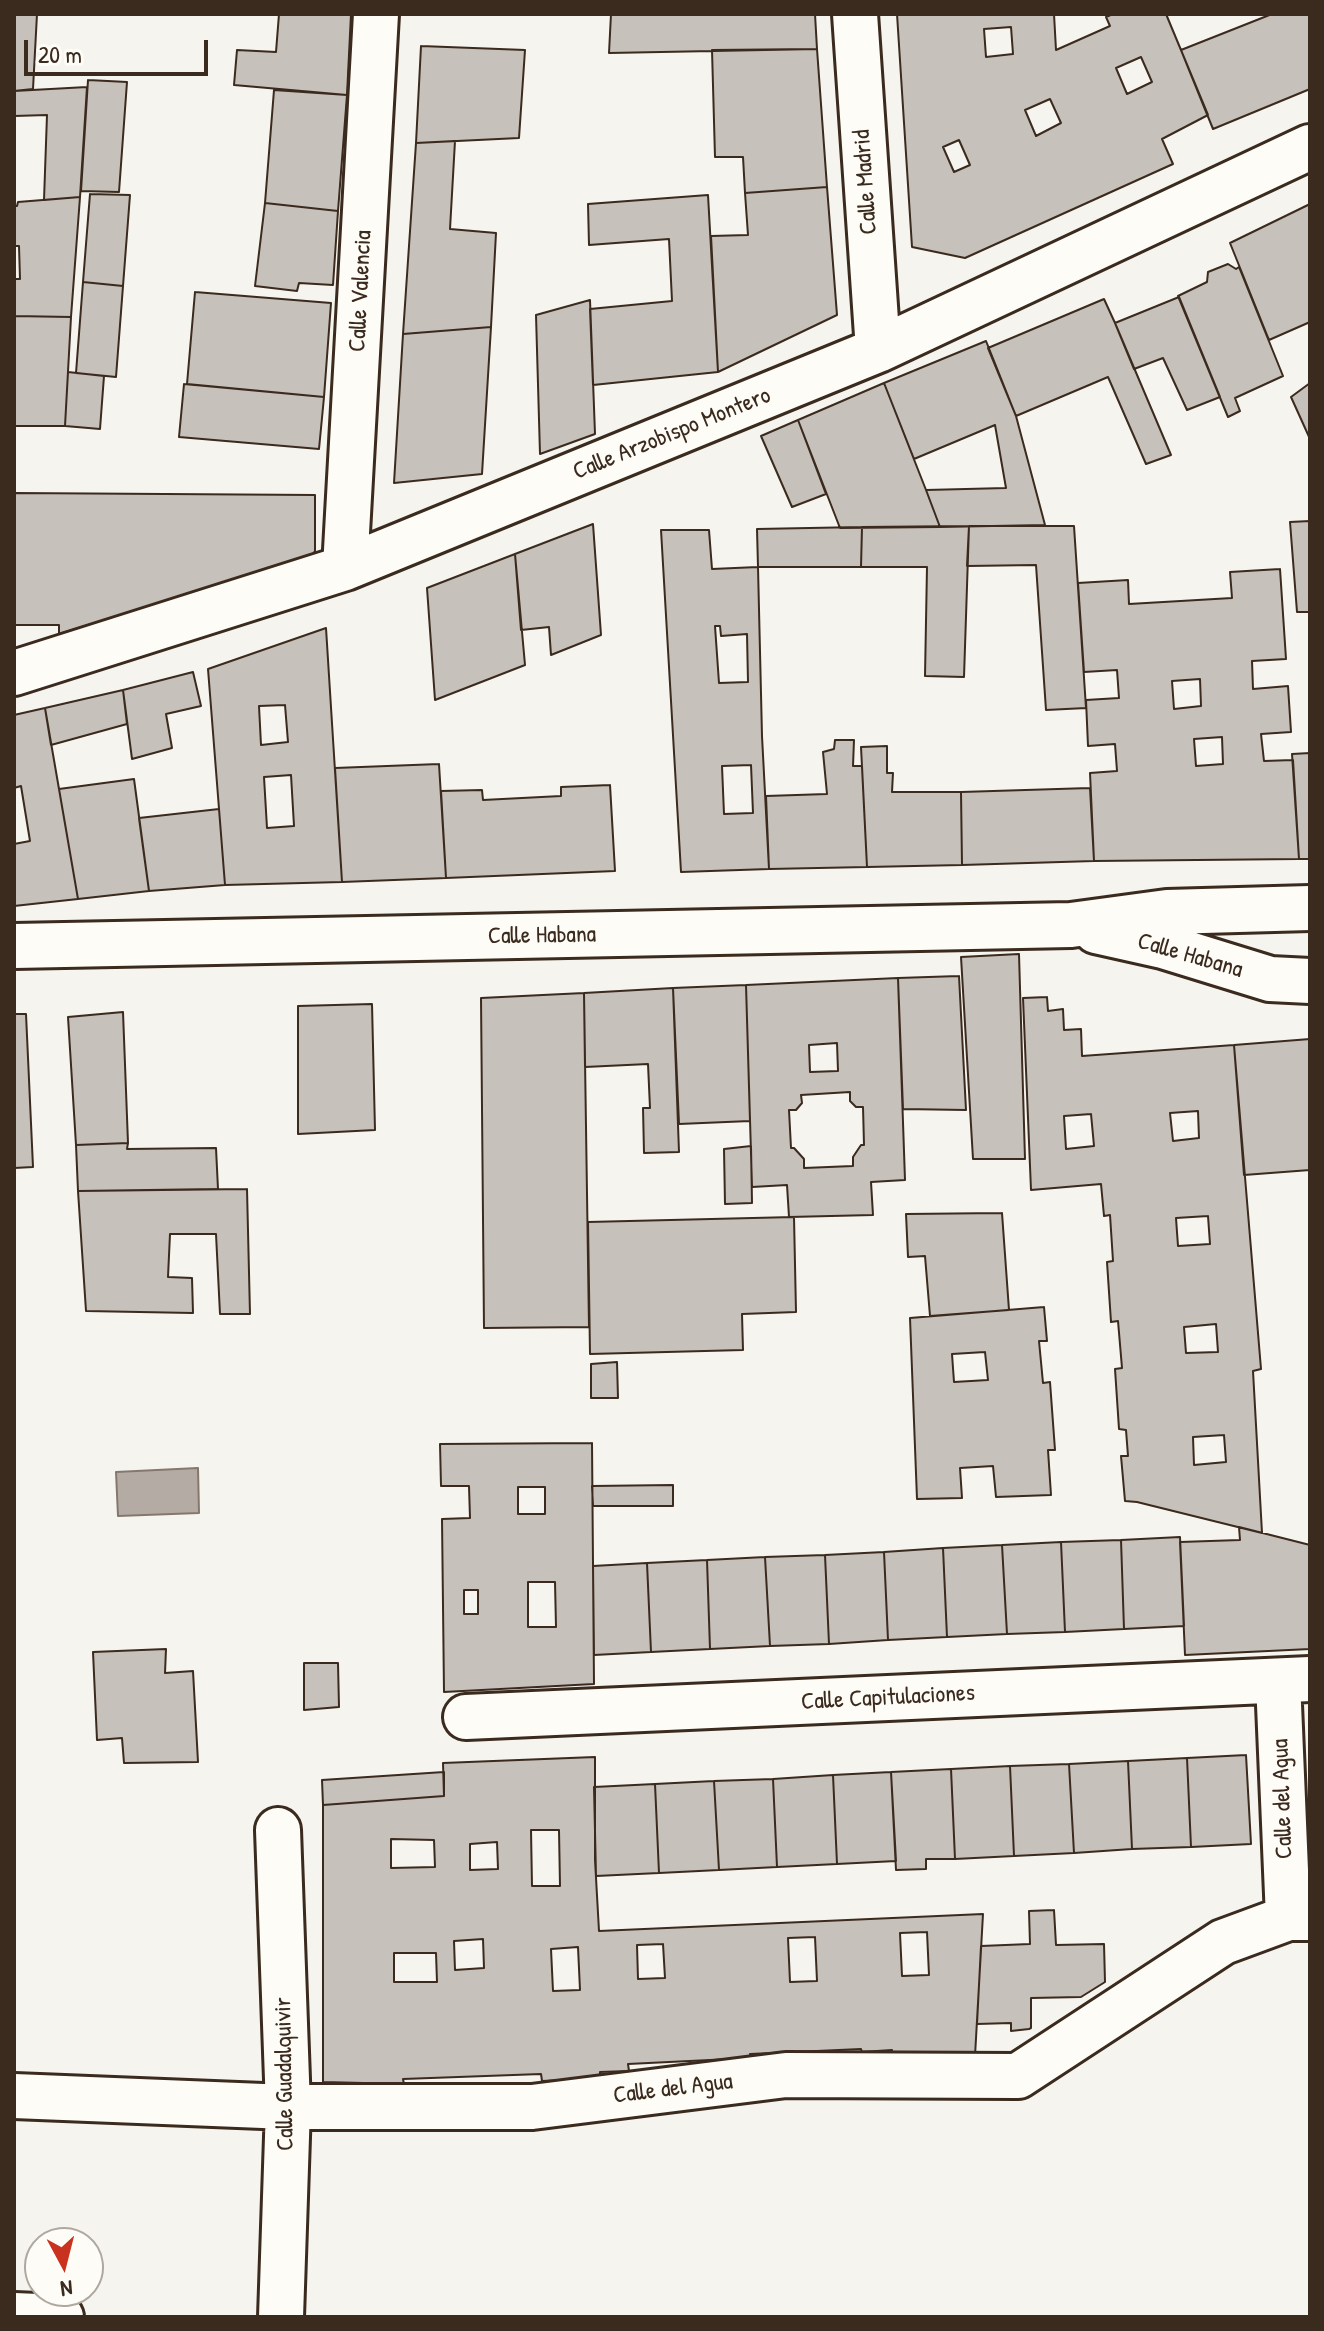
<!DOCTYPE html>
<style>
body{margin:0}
#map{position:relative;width:1324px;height:2331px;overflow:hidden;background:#f5f4ee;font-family:"Patrick Hand",sans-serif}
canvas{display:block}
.frame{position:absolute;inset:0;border:16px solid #3b2a1e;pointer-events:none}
.north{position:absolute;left:24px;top:2227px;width:80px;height:80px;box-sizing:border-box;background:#fdfcf7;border:2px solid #afa8a0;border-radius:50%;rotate:173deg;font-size:22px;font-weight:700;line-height:32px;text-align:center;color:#3b2a1e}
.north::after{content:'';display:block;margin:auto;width:28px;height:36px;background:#c8321e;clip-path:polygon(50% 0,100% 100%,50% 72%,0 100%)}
.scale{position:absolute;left:24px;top:40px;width:184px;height:36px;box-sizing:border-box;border:4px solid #3b2a1e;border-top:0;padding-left:10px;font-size:24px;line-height:28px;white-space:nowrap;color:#3b2a1e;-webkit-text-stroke:6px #fdfcf7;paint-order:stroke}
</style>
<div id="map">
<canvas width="1324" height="2331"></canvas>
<div class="frame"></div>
<div class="north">N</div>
<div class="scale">20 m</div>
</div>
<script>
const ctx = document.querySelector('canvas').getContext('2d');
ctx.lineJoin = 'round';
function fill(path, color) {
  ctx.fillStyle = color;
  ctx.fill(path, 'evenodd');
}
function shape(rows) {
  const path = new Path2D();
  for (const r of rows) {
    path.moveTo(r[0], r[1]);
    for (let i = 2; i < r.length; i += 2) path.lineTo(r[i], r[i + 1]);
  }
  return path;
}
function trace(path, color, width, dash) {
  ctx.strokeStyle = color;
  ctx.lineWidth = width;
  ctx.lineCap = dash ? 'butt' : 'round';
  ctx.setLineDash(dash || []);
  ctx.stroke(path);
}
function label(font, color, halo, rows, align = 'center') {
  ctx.font = font + ' "Patrick Hand",sans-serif';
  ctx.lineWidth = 7;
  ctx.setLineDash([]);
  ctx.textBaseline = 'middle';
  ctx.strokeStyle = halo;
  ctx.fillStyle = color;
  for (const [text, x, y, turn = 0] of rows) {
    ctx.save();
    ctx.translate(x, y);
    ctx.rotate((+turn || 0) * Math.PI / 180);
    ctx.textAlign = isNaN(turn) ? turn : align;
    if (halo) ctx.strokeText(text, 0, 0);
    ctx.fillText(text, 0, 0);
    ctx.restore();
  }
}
const water = shape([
 [198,1468,199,1513,118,1516,116,1472,198,1468]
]);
fill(water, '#b4aca4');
trace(water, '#84786e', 2);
const building = shape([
 [14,14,37,14,33,89,14,91,14,14],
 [279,14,351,14,347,95,234,85,237,50,276,52,279,14],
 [611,14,815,14,817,49,609,53,611,14],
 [897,14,1054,14,1056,50,1110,26,1106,17,1113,14,1166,14,1208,115,1162,139,1173,164,965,258,912,247,897,14],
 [1011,27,1013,54,986,57,984,29,1011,27],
 [1141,57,1152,82,1127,94,1116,68,1141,57],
 [1050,99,1061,123,1036,136,1025,110,1050,99],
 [959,140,970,165,954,172,943,147,959,140],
 [1272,14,1310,14,1310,89,1213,129,1181,50,1272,14],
 [421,46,525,50,519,138,416,143,421,46],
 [817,49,827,187,745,193,743,157,715,157,712,50,817,49],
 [88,80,127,82,119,192,81,191,88,80],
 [87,87,80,197,44,200,47,115,14,116,14,91,87,87],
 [274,90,347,95,338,211,265,203,274,90],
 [455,141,450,229,496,233,491,327,403,334,416,143,455,141],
 [827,187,837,315,718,372,711,236,748,235,745,193,827,187],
 [90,194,130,195,123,286,83,282,90,194],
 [708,195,718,372,593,385,590,309,672,301,669,239,589,245,588,204,708,195],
 [80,197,71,317,14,316,14,279,20,279,19,246,14,246,14,206,17,206,18,202,80,197],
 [265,203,338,211,333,285,299,283,297,291,255,286,265,203],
 [1310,204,1310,322,1269,340,1230,243,1310,204],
 [1228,264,1236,269,1239,267,1283,376,1235,398,1240,411,1228,417,1178,296,1207,282,1208,272,1228,264],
 [83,282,123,286,116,377,76,373,83,282],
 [195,292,331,303,324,397,187,384,195,292],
 [1179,297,1220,397,1187,410,1163,358,1134,369,1115,323,1179,297],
 [1104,299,1115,323,1171,455,1146,464,1108,377,1016,416,988,348,1104,299],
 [590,300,595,434,540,454,536,315,590,300],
 [14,316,71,317,65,426,14,426,14,316],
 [491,327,482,474,394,483,403,334,491,327],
 [986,341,1016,416,1045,525,940,527,926,490,1006,488,995,425,914,459,884,383,986,341],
 [68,372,104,376,100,429,65,426,68,372],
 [884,383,926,490,940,527,840,528,798,420,884,383],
 [1310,383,1310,439,1291,397,1310,383],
 [184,384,324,397,319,449,179,437,184,384],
 [798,420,826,494,792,507,761,436,798,420],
 [14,493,315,495,315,551,311,557,59,634,59,625,14,625,14,493],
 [1310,521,1310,612,1297,612,1290,522,1310,521],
 [593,524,601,635,551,655,549,627,521,630,515,554,593,524],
 [969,526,964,677,925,676,927,567,861,567,862,527,969,526],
 [969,526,1074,526,1086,708,1046,710,1036,565,967,566,969,526],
 [862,527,861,567,758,567,757,529,862,527],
 [661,530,709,530,712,569,758,567,762,736,769,869,681,872,661,530],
 [715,626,720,626,721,636,747,634,748,682,719,683,715,626],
 [751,765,753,813,724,814,722,766,751,765],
 [515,554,525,665,435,700,427,588,515,554],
 [1280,569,1286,659,1252,661,1253,689,1288,686,1291,732,1261,734,1264,761,1293,760,1299,859,1094,861,1090,773,1117,771,1115,744,1088,746,1086,700,1119,698,1117,670,1084,672,1078,583,1128,580,1129,604,1232,598,1230,572,1280,569],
 [1200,679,1201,706,1174,709,1172,681,1200,679],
 [1222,737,1223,764,1196,766,1194,739,1222,737],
 [326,628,342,882,225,885,208,669,326,628],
 [285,705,288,742,261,745,259,706,285,705],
 [291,775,294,826,267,828,264,777,291,775],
 [193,672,201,706,166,714,172,748,132,759,123,690,193,672],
 [123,690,127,724,51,745,45,708,123,690],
 [45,708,78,899,14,906,14,844,30,841,21,786,14,788,14,715,45,708],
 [835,740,854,740,853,766,862,766,867,867,769,869,766,796,827,794,823,752,834,749,835,740],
 [887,746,887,773,893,773,892,792,961,792,962,865,867,867,861,747,887,746],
 [1310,753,1310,859,1299,859,1292,754,1310,753],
 [439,764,446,878,342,882,335,768,439,764],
 [134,779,149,891,78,899,59,789,134,779],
 [610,785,615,871,446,878,441,791,482,790,483,800,561,796,561,787,610,785],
 [1090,788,1094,861,962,865,961,792,1090,788],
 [219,809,225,885,149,891,139,818,219,809],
 [1019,954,1025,1159,973,1159,961,957,1019,954],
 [959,976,966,1110,903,1109,898,978,959,976],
 [898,978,905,1180,871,1182,873,1215,789,1217,787,1185,752,1187,746,985,898,978],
 [837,1043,838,1071,810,1072,809,1045,837,1043],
 [850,1092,850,1101,856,1107,863,1107,864,1145,861,1145,853,1157,853,1166,804,1168,804,1159,794,1148,791,1148,789,1110,796,1110,802,1103,801,1095,850,1092],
 [746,985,750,1121,679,1124,673,988,746,985],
 [673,988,679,1152,644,1153,643,1108,650,1108,648,1064,585,1067,584,993,673,988],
 [584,993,589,1327,484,1328,481,998,584,993],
 [1047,997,1048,1011,1063,1009,1064,1030,1081,1029,1082,1056,1234,1045,1261,1369,1253,1371,1262,1533,1137,1502,1125,1501,1121,1456,1128,1456,1126,1430,1119,1429,1115,1369,1122,1368,1118,1321,1111,1322,1107,1262,1113,1261,1110,1215,1104,1216,1101,1184,1031,1190,1023,998,1047,997],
 [1198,1111,1199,1138,1173,1141,1170,1113,1198,1111],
 [1091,1114,1094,1146,1066,1149,1064,1116,1091,1114],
 [1208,1216,1210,1244,1178,1246,1176,1218,1208,1216],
 [1216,1324,1218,1352,1186,1353,1184,1327,1216,1324],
 [1224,1435,1226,1462,1194,1465,1193,1437,1224,1435],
 [372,1004,375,1130,298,1134,298,1006,372,1004],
 [123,1012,128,1143,76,1145,68,1017,123,1012],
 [14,1014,26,1014,33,1167,14,1168,14,1014],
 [1310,1039,1310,1170,1244,1175,1234,1045,1310,1039],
 [128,1143,127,1149,216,1148,218,1189,78,1191,76,1145,128,1143],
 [751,1146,752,1203,725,1204,724,1149,751,1146],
 [247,1189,250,1314,220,1314,216,1234,170,1234,168,1277,192,1278,193,1313,86,1311,78,1191,247,1189],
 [1002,1213,1009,1310,930,1316,925,1256,908,1257,906,1214,1002,1213],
 [794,1217,796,1312,742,1314,743,1350,590,1354,588,1222,794,1217],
 [1044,1307,1047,1341,1039,1341,1043,1383,1050,1382,1055,1450,1048,1450,1051,1495,996,1497,993,1466,960,1468,962,1498,917,1499,910,1318,1044,1307],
 [985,1352,988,1380,954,1382,952,1354,985,1352],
 [617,1362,618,1398,591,1398,591,1364,617,1362],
 [592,1443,594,1684,444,1692,442,1519,470,1518,469,1486,441,1486,440,1444,592,1443],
 [518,1487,545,1487,545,1514,518,1514,518,1487],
 [528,1582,555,1582,556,1627,528,1627,528,1582],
 [464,1590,478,1590,478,1614,464,1614,464,1590],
 [673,1485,673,1506,593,1506,592,1486,673,1485],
 [1239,1527,1310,1545,1310,1649,1185,1655,1180,1542,1240,1540,1239,1527],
 [1180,1537,1184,1626,1124,1629,1121,1540,1180,1537],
 [1121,1540,1124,1629,1065,1632,1061,1542,1121,1540],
 [1061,1542,1065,1632,1007,1634,1002,1545,1061,1542],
 [1002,1545,1007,1634,947,1637,943,1548,1002,1545],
 [943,1548,947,1637,888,1640,884,1552,943,1548],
 [884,1552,888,1640,829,1644,825,1555,884,1552],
 [825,1555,829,1644,770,1646,765,1557,825,1555],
 [765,1557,770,1646,710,1649,707,1560,765,1557],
 [707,1560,710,1649,651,1652,647,1563,707,1560],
 [647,1563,651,1652,594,1655,593,1566,647,1563],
 [166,1649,165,1673,193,1671,198,1762,124,1763,122,1738,97,1740,93,1652,166,1649],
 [304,1663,338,1663,339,1707,304,1710,304,1663],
 [1246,1755,1251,1844,1191,1847,1187,1758,1246,1755],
 [595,1757,595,1860,599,1931,983,1914,975,2056,892,2056,892,2050,862,2052,861,2049,750,2054,751,2058,628,2064,629,2071,600,2072,600,2078,588,2079,542,2081,541,2074,403,2079,404,2084,323,2082,323,1805,444,1796,443,1763,595,1757],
 [531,1830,559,1830,560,1886,532,1886,531,1830],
 [391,1839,434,1840,435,1867,391,1868,391,1839],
 [497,1842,498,1869,470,1870,470,1844,497,1842],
 [927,1932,929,1975,902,1976,900,1933,927,1932],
 [815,1937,817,1981,790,1982,788,1938,815,1937],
 [483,1939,484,1968,455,1970,454,1941,483,1939],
 [663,1944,665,1978,638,1979,637,1945,663,1944],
 [578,1947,580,1990,553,1991,551,1949,578,1947],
 [394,1953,436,1953,437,1982,394,1982,394,1953],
 [1187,1758,1191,1847,1132,1849,1128,1761,1187,1758],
 [1128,1761,1132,1849,1074,1853,1069,1764,1128,1761],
 [1069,1764,1074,1853,1014,1856,1010,1766,1069,1764],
 [1010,1766,1014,1856,955,1859,951,1769,1010,1766],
 [951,1769,955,1859,926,1859,926,1869,896,1870,891,1772,951,1769],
 [444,1772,444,1796,323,1805,322,1780,444,1772],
 [891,1772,896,1861,837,1864,833,1775,891,1772],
 [833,1775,837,1864,777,1867,773,1779,833,1775],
 [773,1779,777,1867,719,1870,714,1781,773,1779],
 [714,1781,719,1870,659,1873,655,1784,714,1781],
 [655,1784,659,1873,596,1876,594,1787,655,1784],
 [1054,1910,1056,1945,1104,1944,1105,1982,1081,1997,1031,1998,1031,2028,1029,2029,1011,2031,1011,2023,977,2024,981,1946,1030,1944,1029,1911,1054,1910]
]);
fill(building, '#c7c1bb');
trace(building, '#3b2a1e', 2);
const minor = shape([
 [855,14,878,350],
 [345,568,376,14],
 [14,673,345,568,878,350,1310,147],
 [1096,931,1163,946,1270,979,1310,981],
 [14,946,1071,925,1167,912,1310,908],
 [1278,1681,1288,1918],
 [466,1717,1310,1679],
 [278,1830,288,2107,281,2317],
 [14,2096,288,2107,532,2107,786,2075,1018,2076,1223,1942,1288,1918,1310,1918],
 [14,2315,61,2317]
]);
trace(minor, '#3b2a1e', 50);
trace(minor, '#fdfcf7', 44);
label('24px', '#3b2a1e', '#fdfcf7', [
 ["Calle Madrid",866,182,-94],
 ["Calle Valencia",361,291,-87],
 ["Calle Arzobispo Montero",672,434,-22],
 ["Calle Habana",542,936,-1],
 ["Calle Habana",1190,956,16],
 ["Calle Capitulaciones",888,1698,-3],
 ["Calle del Agua",1283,1799,-92],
 ["Calle Guadalquivir",285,2074,-91],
 ["Calle del Agua",673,2089,-7]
]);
</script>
